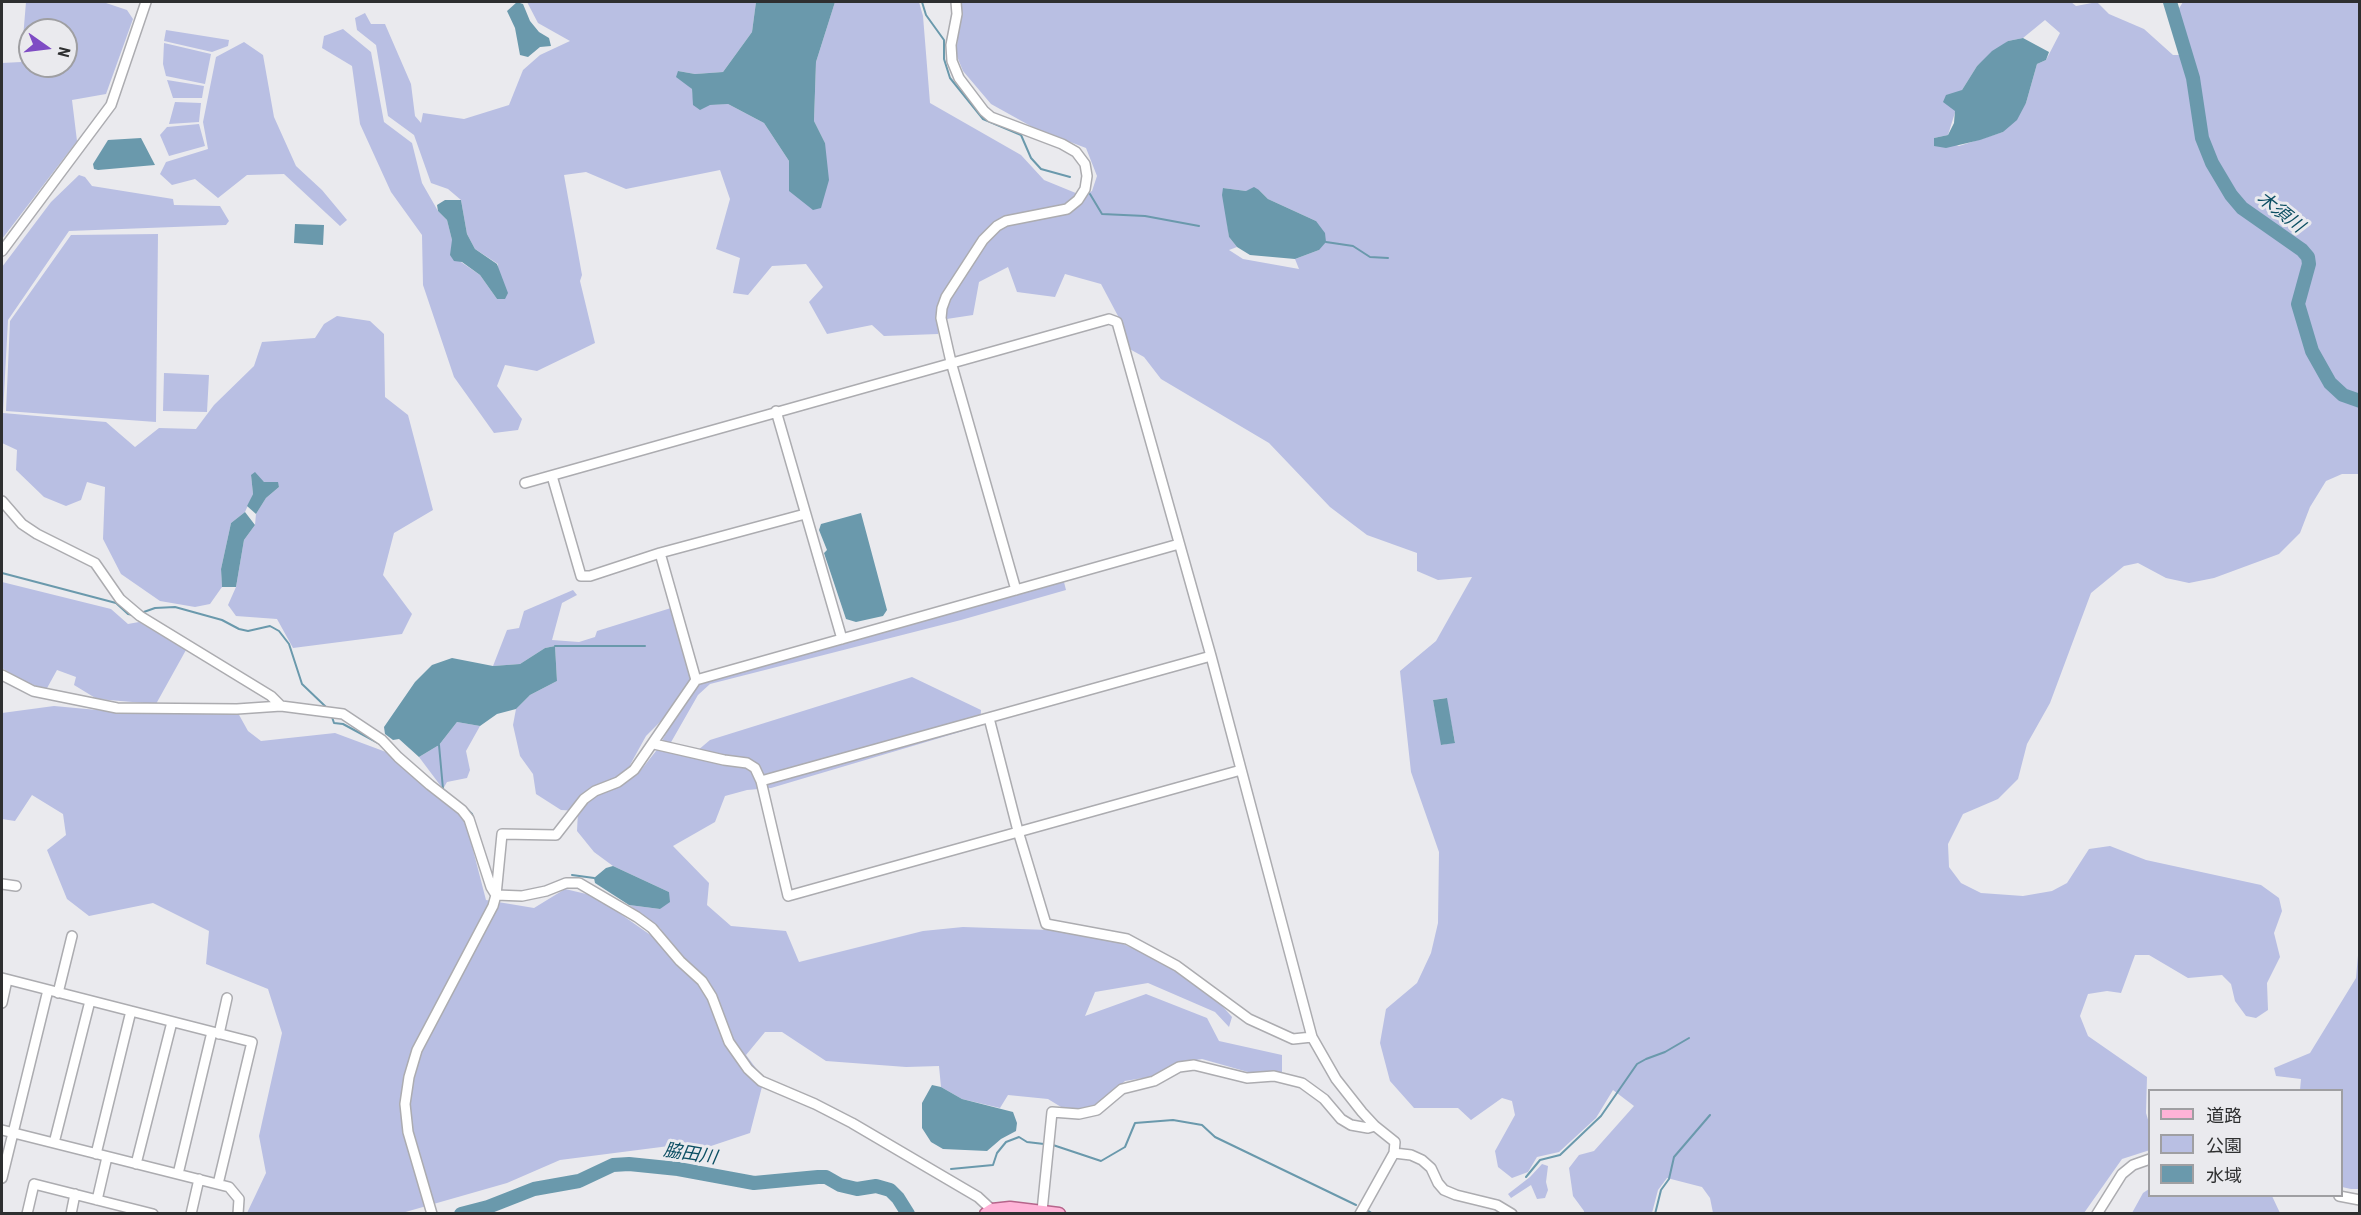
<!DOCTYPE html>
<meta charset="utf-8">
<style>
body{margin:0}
#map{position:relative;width:2361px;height:1215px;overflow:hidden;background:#eaeaee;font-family:"Roboto Condensed","Noto Sans JP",sans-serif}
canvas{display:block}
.frame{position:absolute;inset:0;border:3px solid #2e2f30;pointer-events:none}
.legend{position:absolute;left:2148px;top:1089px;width:195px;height:108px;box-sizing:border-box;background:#eaeaee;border:2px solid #9f9fa2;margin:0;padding:8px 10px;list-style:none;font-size:18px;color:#2e2f30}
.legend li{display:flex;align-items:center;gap:12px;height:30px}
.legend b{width:30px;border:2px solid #9f9fa2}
.north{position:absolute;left:18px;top:18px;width:60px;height:60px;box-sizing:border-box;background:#eaeaee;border:2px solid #9f9fa2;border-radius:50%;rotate:104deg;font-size:16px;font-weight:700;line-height:24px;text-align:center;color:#2e2f30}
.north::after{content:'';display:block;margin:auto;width:21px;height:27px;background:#7f4cc4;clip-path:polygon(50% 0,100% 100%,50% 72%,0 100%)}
</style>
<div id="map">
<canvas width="2361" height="1215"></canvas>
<div class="frame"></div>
<ul class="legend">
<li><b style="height:8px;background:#ffb3d7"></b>道路</li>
<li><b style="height:16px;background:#b9bfe3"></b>公園</li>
<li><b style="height:16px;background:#6a99ac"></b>水域</li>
</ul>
<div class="north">N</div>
</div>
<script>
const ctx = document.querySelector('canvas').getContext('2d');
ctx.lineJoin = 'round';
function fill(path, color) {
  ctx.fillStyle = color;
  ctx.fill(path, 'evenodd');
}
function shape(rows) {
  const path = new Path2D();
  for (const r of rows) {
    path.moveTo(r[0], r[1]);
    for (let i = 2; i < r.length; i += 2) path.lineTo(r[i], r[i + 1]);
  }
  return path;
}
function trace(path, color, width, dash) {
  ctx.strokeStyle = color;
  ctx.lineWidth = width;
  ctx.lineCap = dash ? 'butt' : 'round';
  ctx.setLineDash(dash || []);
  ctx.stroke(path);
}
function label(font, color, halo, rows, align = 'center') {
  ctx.font = font + ' "Roboto Condensed","Noto Sans JP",sans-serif';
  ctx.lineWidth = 6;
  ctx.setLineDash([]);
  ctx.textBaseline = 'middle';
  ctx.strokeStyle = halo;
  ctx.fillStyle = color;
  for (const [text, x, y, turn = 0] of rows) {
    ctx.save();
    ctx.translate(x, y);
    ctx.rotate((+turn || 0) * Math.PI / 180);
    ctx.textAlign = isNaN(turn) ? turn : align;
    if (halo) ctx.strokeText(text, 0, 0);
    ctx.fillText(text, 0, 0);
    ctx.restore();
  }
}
fill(shape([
 [26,2,103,2,127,10,133,19,106,94,72,100,77,141,2,239,2,63,21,62],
 [30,30,66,30,66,66,30,66],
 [527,2,756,2,752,32,723,72,695,74,678,71,692,89,694,105,728,104,764,123,789,161,789,191,825,143,814,121,816,62,835,2,919,2,923,16,930,103,1021,155,1044,180,1083,196,1092,191,1097,176,1086,148,1036,129,991,104,963,71,956,54,962,2,2071,2,2076,6,2097,2,2109,14,2144,29,2173,55,2192,55,2178,10,2183,2,2359,2,2359,474,2342,474,2326,481,2310,507,2300,533,2279,554,2214,578,2189,583,2166,578,2138,563,2124,566,2091,593,2050,703,2027,744,2018,779,1998,799,1963,814,1948,844,1949,867,1961,883,1981,893,2023,896,2052,891,2067,883,2089,849,2110,846,2146,860,2261,885,2279,898,2282,911,2274,933,2280,957,2267,983,2268,1010,2256,1018,2246,1016,2235,1001,2231,984,2222,975,2188,978,2149,955,2135,955,2121,993,2107,991,2088,994,2080,1016,2088,1036,2147,1077,2146,1113,2149,1123,2150,1150,2122,1159,2084,1213,1713,1213,1710,1198,1702,1187,1667,1178,1658,1190,1652,1213,1584,1213,1584,1211,1573,1196,1569,1168,1579,1155,1594,1151,1634,1106,1613,1090,1596,1118,1559,1152,1537,1157,1528,1172,1512,1178,1498,1167,1495,1151,1515,1115,1512,1101,1502,1098,1471,1120,1458,1108,1414,1108,1390,1081,1380,1043,1386,1009,1417,983,1431,953,1438,923,1439,852,1411,772,1400,671,1436,641,1472,577,1438,580,1417,571,1417,553,1367,535,1330,507,1269,443,1161,379,1144,357,1126,347,1118,316,1101,284,1065,274,1055,297,1017,292,1008,267,979,282,973,315,940,320,938,334,884,336,872,325,827,334,809,302,823,287,806,264,772,266,748,295,733,293,740,258,716,249,730,199,720,170,626,189,586,172,564,175,582,275,580,281,595,343,537,371,505,365,497,386,522,419,518,430,494,433,454,377,423,285,422,235,391,192,360,124,352,66,322,48,324,36,343,29,371,52,384,122,412,143,422,183,438,211,447,220,452,240,461,262,480,275,497,299,498,264,475,249,467,234,461,200,448,189,431,183,414,135,388,116,376,45,357,30,355,18,365,13,371,24,385,24,411,84,415,116,421,123,423,113,464,119,509,105,523,70,540,55,570,41,538,23],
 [2045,20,2060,33,2046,60,2037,64,2026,103,2003,132,1959,146,1934,138,1948,135,1962,90,1977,66,2008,41,2023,38],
 [1223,188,1246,191,1259,190,1268,199,1316,221,1319,250,1295,259,1299,269,1243,259,1229,250,1237,247,1229,237],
 [1446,698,1455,742,1442,745,1433,700],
 [166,30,229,40,228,46,212,52,164,41],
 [244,42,263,55,274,117,296,166,322,190,347,220,340,226,284,174,247,175,218,198,195,179,172,185,160,174,166,162,208,149,203,122,216,57],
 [164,43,211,54,205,84,166,76,163,64],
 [167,80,204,86,202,98,173,98],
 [175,102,201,103,199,122,169,124],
 [199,124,205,146,169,156,160,135,167,127],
 [79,175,85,177,92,186,173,199,174,205,220,206,229,221,226,225,69,231,8,320,3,413,106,422,135,447,159,428,196,429,214,405,254,366,262,342,315,338,324,324,337,316,370,321,384,334,385,397,408,415,433,510,394,533,383,575,412,614,402,634,293,648,277,619,236,616,228,605,236,587,244,540,255,525,256,514,266,498,279,487,277,482,264,482,251,475,253,494,245,512,231,523,221,569,222,587,210,604,195,607,160,601,121,574,103,539,105,487,87,482,81,500,66,506,44,497,16,470,17,450,2,443,2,267,51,202],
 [158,234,156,422,6,411,10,321,71,235],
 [164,373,209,375,207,412,163,411],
 [2,582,111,609,128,624,139,622,186,650,156,704,97,699,74,685,76,677,57,670,46,690,19,679,2,668],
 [1064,582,1066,590,961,620,710,684,698,695,670,744,697,751,710,740,912,677,981,710,980,726,771,788,747,790,725,796,715,822,673,846,709,883,707,905,731,926,786,931,799,962,923,931,963,927,1049,930,1121,943,1165,963,1211,993,1232,1017,1229,1027,1215,1012,1148,983,1095,992,1085,1016,1146,994,1207,1018,1219,1041,1282,1055,1282,1072,1248,1072,1202,1059,1179,1063,1155,1076,1125,1081,1092,1109,1066,1110,1048,1099,1008,1095,1000,1108,962,1099,941,1087,939,1066,906,1067,826,1061,782,1032,765,1032,746,1055,764,1079,750,1133,702,1149,669,1146,560,1160,507,1183,402,1213,247,1213,266,1173,259,1136,282,1033,268,989,206,964,209,931,153,903,89,916,67,899,47,850,66,835,63,814,32,795,15,821,2,819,2,713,54,706,119,712,238,713,248,731,261,741,335,733,386,752,465,819,486,900,534,908,565,889,595,896,676,953,660,928,629,905,660,909,669,892,613,866,594,852,577,831,578,811,561,810,536,794,533,774,520,756,513,725,516,709,530,695,557,681,555,646,545,648,520,664,493,666,507,630,519,628,524,611,573,590,577,595,562,603,552,640,579,642,595,637,597,631,671,608,693,679,667,715,646,736,630,765,637,775,656,751,689,694,703,681],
 [457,722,480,726,466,751,470,770,467,778,447,782,443,789,419,757,439,745],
 [2359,944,2360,1189,2351,1189,2342,1187,2342,1090,2300,1090,2301,1079,2276,1076,2274,1068,2310,1053,2356,978],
 [1542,1164,1548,1166,1546,1182,1548,1190,1545,1198,1537,1199,1531,1185,1511,1198,1508,1194,1530,1177],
 [2149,1189,2150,1196,2272,1196,2280,1213,2132,1213,2143,1193]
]), '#b9bfe3');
fill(shape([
 [517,2,523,4,530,21,539,32,549,38,551,46,540,47,528,57,520,55,515,28,507,11],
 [756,2,835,2,816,62,814,121,825,143,829,180,821,208,813,210,789,191,789,161,764,123,728,104,710,105,700,110,693,105,692,89,676,77,678,71,695,74,723,72,752,32],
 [2023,38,2049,52,2046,60,2037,64,2026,103,2017,120,2003,132,1980,140,1946,148,1934,146,1934,138,1948,135,1954,123,1955,111,1943,102,1946,95,1962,90,1977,66,1992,51,2008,41],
 [141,138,155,165,98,170,94,169,93,164,108,140],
 [1254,187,1259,190,1268,199,1316,221,1325,233,1326,242,1319,250,1295,259,1250,255,1237,247,1229,237,1222,195,1223,188,1246,191],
 [445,200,461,200,467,234,475,249,497,264,508,293,505,299,497,299,480,275,462,262,454,261,450,255,452,240,447,220,438,211,437,205],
 [295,224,324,225,323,245,294,243],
 [255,472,264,482,278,482,279,487,266,498,256,514,247,506,253,494,251,475],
 [245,512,255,525,244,540,236,587,222,587,221,569,231,523],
 [861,513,887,610,883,616,856,622,846,619,824,553,827,550,819,530,821,524],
 [555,646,557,681,530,695,516,709,497,714,480,726,457,722,439,745,419,757,399,739,393,740,385,734,384,727,415,682,432,665,452,658,493,666,520,664,545,648],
 [1447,698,1455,743,1441,745,1433,700],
 [613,866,669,892,670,902,660,909,629,905,595,883,594,878,606,868],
 [932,1085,941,1087,962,1099,1013,1112,1017,1123,1016,1131,1001,1139,987,1151,943,1149,931,1142,922,1128,922,1103]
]), '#6a99ac');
trace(shape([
 [922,2,926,15,944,40,944,59,950,78,983,119,1021,135,1031,158,1041,169,1070,177],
 [1090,194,1102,214,1145,216,1199,226],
 [1326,242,1353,246,1370,257,1388,258],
 [2,573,116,603,128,614,133,615],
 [141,613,155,608,175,607,222,620,239,629,248,631,270,626,279,631,289,644,302,684,326,707],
 [555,646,645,646],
 [331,714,334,723,343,724,380,744],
 [436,744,439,745,443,789,446,792],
 [467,809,472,814,476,827],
 [572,875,594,878],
 [1053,1145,1101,1161,1125,1147,1135,1123,1173,1120,1202,1125,1215,1137,1356,1205],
 [951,1169,993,1165,997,1153,1006,1142,1019,1137,1027,1142,1044,1144],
 [1526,1177,1540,1160,1560,1155,1601,1116,1637,1064,1646,1059,1665,1052,1689,1038],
 [1367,1210,1373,1214],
 [1655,1214,1661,1190,1669,1179,1674,1157,1710,1115]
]), '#6a99ac', 2);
trace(shape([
 [2170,2,2193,78,2202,138,2212,163,2231,195,2242,208,2302,250,2308,257,2309,264,2298,304,2312,351,2330,383,2343,395,2360,401],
 [461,1214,488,1207,534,1189,579,1181,613,1165,629,1164,678,1169,754,1183,818,1177,826,1177,840,1185,857,1189,876,1186,890,1190,898,1198,908,1214]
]), '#6a99ac', 14);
const minor = shape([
 [956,2,957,14,951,45,952,61,959,78,984,111,991,117,1062,144,1076,152,1085,164,1087,176,1085,189,1078,200,1067,209,1006,221,997,226,983,240,946,297,942,308,941,318,951,362,1016,590],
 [2,251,111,105,146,2],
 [776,411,842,639],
 [552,476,581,576,590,576,660,553,805,514],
 [525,483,1109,319,1117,322,1211,656,1312,1037,1336,1079,1362,1112,1375,1126,1395,1142,1394,1153,1360,1214],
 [2,501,22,524,37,534,95,563,120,599,140,616,271,696,281,706],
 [660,553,696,680],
 [2,675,33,691,117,708,237,709,281,706,343,714,382,740,398,757,430,785,462,810,469,819,491,887,496,895,522,896,546,891,566,883,579,883,637,917,652,928,680,961,702,981,712,997,729,1042,748,1069,761,1081,815,1104,852,1123,978,1197,992,1210],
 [989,718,1018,831,1046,924,1127,939,1177,966,1249,1019,1293,1039,1312,1037],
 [654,744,724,760,747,763,755,768,761,781,788,896,1241,770],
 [761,781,1211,656],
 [2,884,16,886],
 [2,978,252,1042,218,1184],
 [58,993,72,936],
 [2,1003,7,980],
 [219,1034,227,998],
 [2,1130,229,1187,239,1199,238,1214],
 [54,1143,90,1001],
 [1394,1153,1411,1155,1422,1160,1431,1168,1438,1183,1444,1190,1456,1195,1497,1205,1512,1214],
 [96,1154,131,1011],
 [136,1164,172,1022],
 [178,1174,212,1032],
 [2,1178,48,990],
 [2339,1196,2360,1200],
 [97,1200,107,1157],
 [1042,1211,1052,1112,1079,1114,1097,1110,1122,1089,1154,1081,1179,1067,1194,1065,1247,1078,1274,1076,1302,1083,1324,1099,1341,1119,1351,1125,1368,1128,1375,1126],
 [27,1214,34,1184,153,1214],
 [71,1214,75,1194],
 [191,1214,199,1179],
 [432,1214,408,1132,405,1104,409,1077,417,1050,493,906,496,895,502,834,556,835,584,799,595,791,618,782,634,770,696,680,1179,544],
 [2097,1214,2122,1174,2133,1165,2150,1159]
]);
const major = shape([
 [986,1214,992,1210,1010,1208,1059,1214]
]);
trace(minor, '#acacb0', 12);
trace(major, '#b6648b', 15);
trace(minor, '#fff', 9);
trace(major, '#ffb3d7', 12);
label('italic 18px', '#0c4f63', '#eaeaee', [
 ["木須川",2280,213,38],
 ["脇田川",690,1155,9]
]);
</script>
